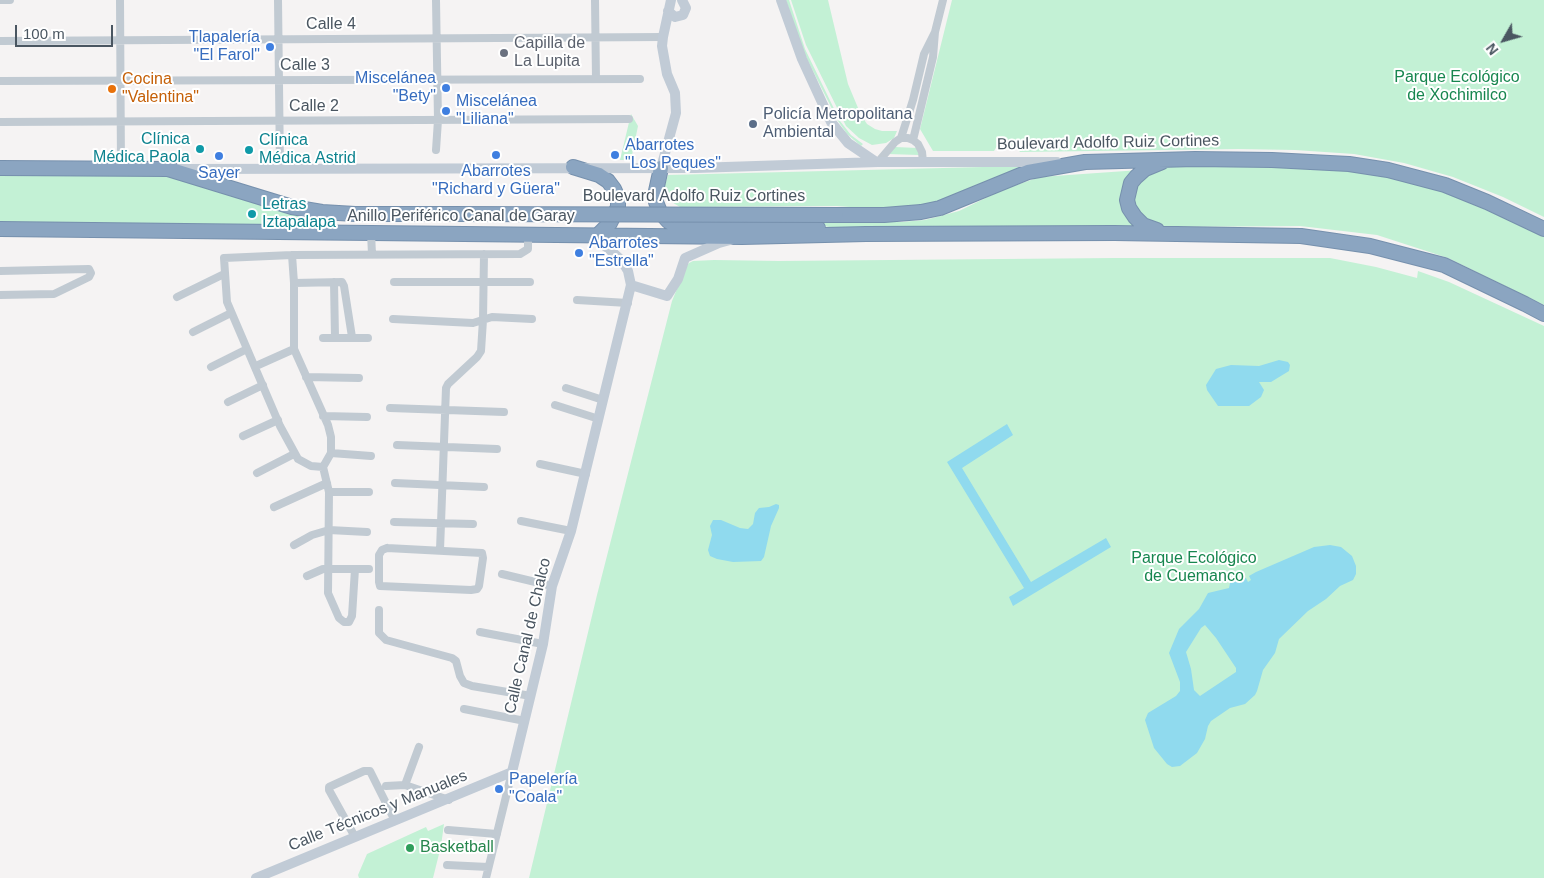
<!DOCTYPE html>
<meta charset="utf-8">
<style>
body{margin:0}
#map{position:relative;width:1544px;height:878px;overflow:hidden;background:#f5f3f3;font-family:Helvetica,sans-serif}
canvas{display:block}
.north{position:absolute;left:1479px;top:15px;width:50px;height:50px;-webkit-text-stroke:4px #fff;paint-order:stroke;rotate:232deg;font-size:14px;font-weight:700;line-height:20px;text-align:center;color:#4a5661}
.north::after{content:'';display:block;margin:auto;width:18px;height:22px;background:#4a5661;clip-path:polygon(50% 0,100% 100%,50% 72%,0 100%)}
.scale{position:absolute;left:15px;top:25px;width:98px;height:22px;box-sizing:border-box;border:2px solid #4a5661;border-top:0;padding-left:6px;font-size:15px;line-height:18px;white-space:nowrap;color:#4a5661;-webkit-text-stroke:4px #fff;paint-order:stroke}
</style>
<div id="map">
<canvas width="1544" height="878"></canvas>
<div class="north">N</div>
<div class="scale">100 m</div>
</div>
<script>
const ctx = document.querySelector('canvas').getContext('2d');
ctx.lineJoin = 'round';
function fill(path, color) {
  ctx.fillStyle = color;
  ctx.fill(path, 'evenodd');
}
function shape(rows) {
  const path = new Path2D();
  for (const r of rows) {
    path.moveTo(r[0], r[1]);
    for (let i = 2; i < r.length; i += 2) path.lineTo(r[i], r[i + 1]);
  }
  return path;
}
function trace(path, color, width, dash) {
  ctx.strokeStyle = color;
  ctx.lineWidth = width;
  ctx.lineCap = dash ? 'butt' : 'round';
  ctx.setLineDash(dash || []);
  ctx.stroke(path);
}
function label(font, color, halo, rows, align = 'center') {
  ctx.font = font + ' Helvetica,sans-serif';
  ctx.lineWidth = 4;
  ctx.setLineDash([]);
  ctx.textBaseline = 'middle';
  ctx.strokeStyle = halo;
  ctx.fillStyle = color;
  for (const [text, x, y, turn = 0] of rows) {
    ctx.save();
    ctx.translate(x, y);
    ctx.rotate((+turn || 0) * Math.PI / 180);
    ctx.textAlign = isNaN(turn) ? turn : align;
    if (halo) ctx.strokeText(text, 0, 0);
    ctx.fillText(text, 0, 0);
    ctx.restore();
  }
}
fill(shape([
 [786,0,789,0,805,49,840,121,851,135,863,144,861,146,847,134,838,121,802,49],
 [791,0,828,0,848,84,861,115,867,124,875,129,882,131,897,131,894,138,886,143,872,145,859,138,846,126,806,45],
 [952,0,1544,0,1544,217,1503,197,1453,177,1404,163,1354,154,1295,150,1238,149,1020,152,1016,147,997,146,994,151,933,151,920,129],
 [631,114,638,126,631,160,620,160],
 [895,147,918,148,919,155,887,154],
 [1170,164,1353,167,1448,189,1544,233,1544,305,1448,258,1377,235,1300,226,1165,227,1148,223,1134,207,1130,193,1135,181],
 [1022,166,974,191,927,207,887,210,837,206,680,207,665,198,664,188,668,175],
 [171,167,317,217,317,224,0,224,0,170],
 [1140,170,1126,216,1136,229,845,230,803,222,901,222,925,220,959,211,1004,189,1040,177],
 [1114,258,1330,258,1376,267,1417,278,1418,271,1449,282,1544,326,1544,878,529,878,597,595,672,301,686,267,689,263,693,261,714,260,779,261],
 [444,824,441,846,433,878,359,878,358,875,367,854,426,827,428,831]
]), '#c3f1d5');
fill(shape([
 [1279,360,1288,362,1290,365,1289,371,1271,382,1259,382,1264,390,1261,397,1249,406,1218,406,1207,390,1206,385,1216,369,1231,365,1259,366],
 [1007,424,1013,435,962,468,1031,582,1106,538,1111,547,1013,606,1009,597,1024,588,947,462],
 [776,504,779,505,779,508,771,526,764,557,761,561,733,562,717,559,710,556,708,550,712,535,710,526,713,520,721,520,740,528,748,529,753,524,755,513,759,508,769,507],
 [1330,545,1341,547,1352,556,1356,566,1356,574,1353,580,1340,586,1326,599,1308,611,1279,639,1275,653,1263,670,1257,691,1255,695,1245,704,1230,708,1211,721,1208,726,1205,739,1197,753,1180,766,1172,767,1167,764,1154,748,1145,720,1148,713,1176,696,1180,691,1180,682,1169,653,1179,629,1199,609,1208,593,1229,588,1230,583,1246,578,1248,582,1251,580,1249,576,1256,572,1314,547],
 [1205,625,1216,638,1236,668,1236,672,1200,696,1194,690,1191,669,1186,652,1201,628]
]), '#90daee');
const highway = shape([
 [573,167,599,175,608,181,614,189,618,198,618,207,610,223,598,235],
 [0,168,168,169,292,207,322,212,355,214,455,214],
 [661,168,656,191,656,202,660,212,668,221,676,226,689,227,788,225,818,228],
 [836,215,884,215,921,212,940,208,1028,172,1085,162,1195,159,1272,160,1349,164,1388,170,1445,185,1487,202,1544,229],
 [0,229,742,237,866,234,1114,233,1301,236,1370,246,1444,265,1525,304,1544,314],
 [1157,230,1143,225,1135,217,1129,208,1127,200,1131,183,1136,177,1145,169,1162,162]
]);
trace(highway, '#7690ad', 16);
trace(shape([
 [0,0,10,0],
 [120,0,121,168],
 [278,0,280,168],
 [436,0,438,120,436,150],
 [595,0,596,79],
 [935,32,943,0],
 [0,41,663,37],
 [0,81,640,79],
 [0,122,629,119],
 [901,138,913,100,924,54,935,32,933,57,913,140],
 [878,162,895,142,901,138,908,138,913,140,918,144,922,152,923,162],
 [371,233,372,254],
 [292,255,294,283,294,349,328,425,331,437,331,453,323,467],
 [0,271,89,269,91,273,89,277,54,294,0,295],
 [334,282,335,337],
 [394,282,530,282],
 [294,283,342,282,344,286,352,337],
 [177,297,224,274],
 [577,300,628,303],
 [393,319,473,323,492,317,532,319],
 [193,332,231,313],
 [323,338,368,338],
 [256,366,294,349],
 [211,367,247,349],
 [306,377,359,378],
 [566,388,603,400],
 [228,402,263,385],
 [555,405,599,419],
 [390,408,504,412],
 [323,416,367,417],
 [243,436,278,420],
 [397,445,497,449],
 [331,453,371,456],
 [540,464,586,474],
 [323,467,311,466,298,459,280,426,227,302,224,258,292,255,520,254,528,249,528,235],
 [323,467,329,492,328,593,339,618,344,622,349,622,352,616,355,569],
 [257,473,294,454],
 [395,483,484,487],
 [329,492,369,492],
 [274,507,327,483],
 [521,521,571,531],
 [394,522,473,524],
 [294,545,312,535,329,530,367,532],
 [387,548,482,553,483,558,479,586,477,589,471,590,380,586,379,582,379,555,382,550,387,548],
 [440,550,446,388,448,384,477,357,481,351,483,320,484,254],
 [502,574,552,586],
 [307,576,323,569,369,569],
 [379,610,379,633,386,640,452,658,456,661,460,676,464,683,472,686,531,696],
 [480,632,543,644],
 [464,709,525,721],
 [405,785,419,747],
 [386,786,405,785,449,800],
 [448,830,497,834],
 [355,837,329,790,329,787,364,771,370,771,395,821],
 [447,865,488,867],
 [486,878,512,772]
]), '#c1cad2', 8);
trace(shape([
 [781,0,802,59,831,122,848,143,876,162],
 [668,11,675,17,683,15,686,8,682,0],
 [661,168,676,113,675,93,667,74,662,46,663,37,671,0],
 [179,169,695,168,878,162,1057,162],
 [631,285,667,296,678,279,685,258,719,243,730,240],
 [256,878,512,772,543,644,552,586,571,531,631,285,628,271,622,261,608,248,589,236]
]), '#c1cbd6', 10);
trace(highway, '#8ba5c1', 14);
const highwayBridge = shape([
 [455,214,836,215]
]);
trace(highwayBridge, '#7690ad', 16, []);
trace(highwayBridge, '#8ba5c1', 14);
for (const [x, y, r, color] of [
 [270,47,5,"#3f7fe0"],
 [504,53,5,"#6b7280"],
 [446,88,5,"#3f7fe0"],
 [112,89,5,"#e8710a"],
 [446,111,5,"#3f7fe0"],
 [753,124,5,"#5c6f8a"],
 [200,149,5,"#0f9aa8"],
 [249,150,5,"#0f9aa8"],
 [496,155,5,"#3f7fe0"],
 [615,155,5,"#3f7fe0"],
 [219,156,5,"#3f7fe0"],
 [252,214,5,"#0f9aa8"],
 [579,253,5,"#3f7fe0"],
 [499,789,5,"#3f7fe0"],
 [410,848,5,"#2e9e5b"]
]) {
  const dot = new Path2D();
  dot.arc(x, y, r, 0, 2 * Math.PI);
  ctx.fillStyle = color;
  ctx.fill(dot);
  trace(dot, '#fff', 2);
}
label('16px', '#4a5661', '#fff', [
 ["Calle 4",331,25],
 ["Calle 3",305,66],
 ["Calle 2",314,107],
 ["Boulevard Adolfo Ruiz Cortines",1108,143,-1],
 ["Boulevard Adolfo Ruiz Cortines",694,197],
 ["Anillo Periférico Canal de Garay",461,217],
 ["Calle Canal de Chalco",528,636,-77],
 ["Calle Técnicos y Manuales",378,811,-22]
]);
label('16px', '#366cbe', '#fff', [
 ["Tlapalería",260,38,"right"],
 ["\"El Farol\"",260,56,"right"],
 ["Miscelánea",436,79,"right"],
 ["\"Bety\"",436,97,"right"],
 ["Miscelánea",456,102],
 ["\"Liliana\"",456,120],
 ["Abarrotes",625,146],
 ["\"Los Peques\"",625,164],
 ["Abarrotes",496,172,"center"],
 ["\"Richard y Güera\"",496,190,"center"],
 ["Sayer",219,174,"center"],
 ["Abarrotes",589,244],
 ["\"Estrella\"",589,262],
 ["Papelería",509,780],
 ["\"Coala\"",509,798]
], 'left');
label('16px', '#5b616d', '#fff', [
 ["Capilla de",514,44],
 ["La Lupita",514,62]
], 'left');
label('16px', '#17864f', '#fff', [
 ["Parque Ecológico",1457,78],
 ["de Xochimilco",1457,96],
 ["Parque Ecológico",1194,559],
 ["de Cuemanco",1194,577]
]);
label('16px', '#c56008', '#fff', [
 ["Cocina",122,80],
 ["\"Valentina\"",122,98]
], 'left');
label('16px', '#4e5e75', '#fff', [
 ["Policía Metropolitana",763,115],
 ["Ambiental",763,133]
], 'left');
label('16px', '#0d838f', '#fff', [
 ["Clínica",190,140,"right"],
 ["Médica Paola",190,158,"right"],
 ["Clínica",259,141],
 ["Médica Astrid",259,159],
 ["Letras",262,205],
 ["Iztapalapa",262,223]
], 'left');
label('16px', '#27864d', '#fff', [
 ["Basketball",420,848]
], 'left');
</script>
